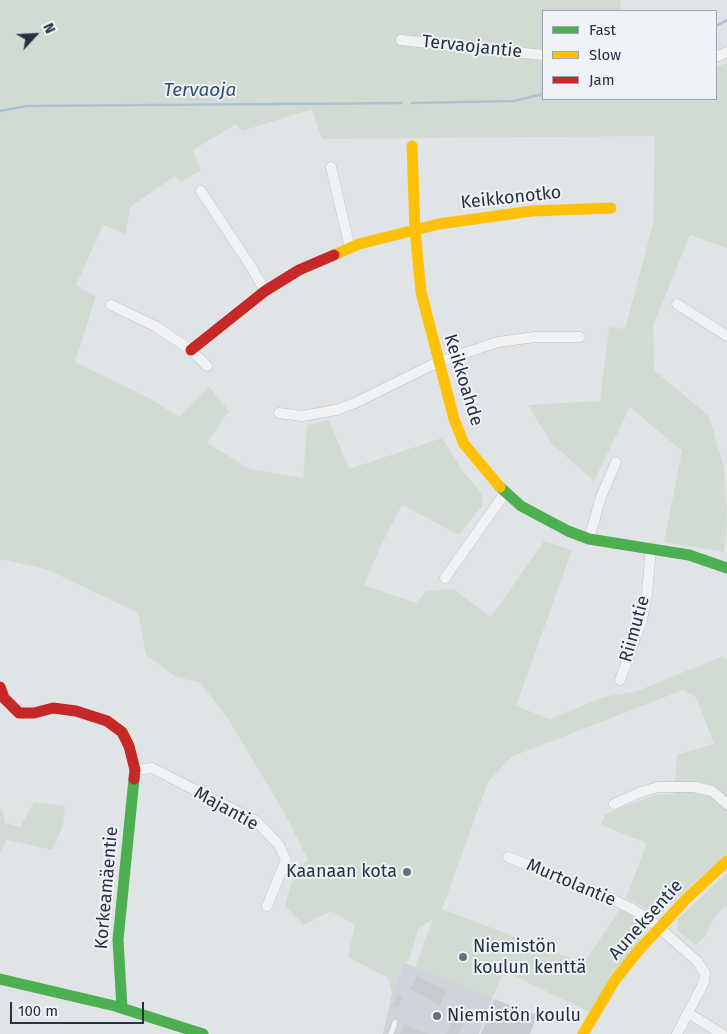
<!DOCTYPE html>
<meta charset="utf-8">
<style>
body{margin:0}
#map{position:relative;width:727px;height:1034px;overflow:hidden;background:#e1e4e7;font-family:"Fira Sans",sans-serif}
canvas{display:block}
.legend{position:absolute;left:542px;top:10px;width:175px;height:90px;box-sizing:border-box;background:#eff2f7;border:1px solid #9fa5ae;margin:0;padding:6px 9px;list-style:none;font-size:15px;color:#273141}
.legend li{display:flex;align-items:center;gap:10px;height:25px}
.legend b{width:25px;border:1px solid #9fa5ae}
.north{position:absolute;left:10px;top:10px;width:50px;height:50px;-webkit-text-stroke:4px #eff2f7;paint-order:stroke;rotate:65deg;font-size:14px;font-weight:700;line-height:20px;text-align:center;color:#273141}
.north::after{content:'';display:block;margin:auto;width:18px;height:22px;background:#273141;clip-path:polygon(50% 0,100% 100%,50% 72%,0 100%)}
.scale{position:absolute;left:10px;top:1002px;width:134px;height:22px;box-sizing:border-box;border:2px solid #273141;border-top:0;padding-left:6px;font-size:15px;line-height:18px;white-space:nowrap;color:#273141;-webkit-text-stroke:4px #eff2f7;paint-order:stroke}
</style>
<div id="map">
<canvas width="727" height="1034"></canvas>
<ul class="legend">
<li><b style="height:6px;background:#4caf50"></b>Fast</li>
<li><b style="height:6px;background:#ffc107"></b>Slow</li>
<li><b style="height:6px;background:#c62828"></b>Jam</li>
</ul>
<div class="north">N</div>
<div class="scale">100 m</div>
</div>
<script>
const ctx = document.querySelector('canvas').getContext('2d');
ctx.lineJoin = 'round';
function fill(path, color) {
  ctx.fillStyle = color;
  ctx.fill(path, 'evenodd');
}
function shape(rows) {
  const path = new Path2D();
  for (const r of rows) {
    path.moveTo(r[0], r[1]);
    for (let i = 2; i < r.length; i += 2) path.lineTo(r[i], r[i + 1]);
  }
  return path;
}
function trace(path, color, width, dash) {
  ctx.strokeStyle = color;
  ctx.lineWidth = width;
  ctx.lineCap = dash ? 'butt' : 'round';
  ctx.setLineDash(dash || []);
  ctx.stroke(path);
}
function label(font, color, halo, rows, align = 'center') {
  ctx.font = font + ' "Fira Sans",sans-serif';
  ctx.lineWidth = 4;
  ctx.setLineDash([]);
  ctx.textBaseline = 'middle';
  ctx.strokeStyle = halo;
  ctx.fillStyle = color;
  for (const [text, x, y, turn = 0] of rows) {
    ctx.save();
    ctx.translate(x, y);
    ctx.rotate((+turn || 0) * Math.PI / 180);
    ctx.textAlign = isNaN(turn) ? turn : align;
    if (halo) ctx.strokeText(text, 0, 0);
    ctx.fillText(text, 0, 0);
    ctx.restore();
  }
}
fill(shape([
 [405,963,493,997,479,1034,383,1034,392,994]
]), '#cfd3da');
fill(shape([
 [0,0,621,0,620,11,543,11,543,99,716,99,716,67,727,63,727,248,690,235,653,326,654,370,709,416,724,468,727,523,724,552,664,542,682,451,630,407,594,481,551,443,528,405,600,401,609,327,625,329,653,224,655,136,322,139,312,109,242,131,236,124,193,150,201,170,181,182,175,176,130,207,126,234,103,225,76,285,96,296,75,362,149,398,179,417,209,387,229,411,207,443,250,469,303,478,307,425,329,420,349,469,442,438,462,470,483,495,482,506,459,535,402,505,381,545,364,585,416,603,426,591,453,589,491,617,544,541,572,550,516,706,550,719,604,697,637,691,721,657,727,659,727,854,662,911,649,910,626,898,647,843,601,825,605,814,654,795,674,794,677,755,714,744,696,697,683,690,511,757,488,782,442,909,584,963,620,909,640,920,644,929,642,937,589,1012,504,971,493,997,415,967,433,919,418,929,410,958,405,963,392,994,388,978,348,957,355,925,331,911,304,925,285,906,295,871,308,860,285,814,227,717,200,683,174,676,146,655,138,613,46,569,0,559],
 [34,802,65,806,63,826,52,850,7,840,0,852,0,808,3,810,5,823,20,827],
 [727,873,727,907,724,907,712,921,706,936,696,945,677,930,678,919]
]), '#d2dbd2');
trace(shape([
 [716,26,727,20],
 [412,103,514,101,543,94],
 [0,111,27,106,401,103]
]), '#afc0d3', 2.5);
fill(shape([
 [417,976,447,991,440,1005,410,989],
 [398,994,403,996,398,1008,393,1006],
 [494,999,537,1015,530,1034,481,1034],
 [455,1011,467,1015,459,1034,446,1034],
 [404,1024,429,1034,400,1034]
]), '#c9cccf');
const lane = shape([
 [391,1034,395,1022]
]);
const street = shape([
 [401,40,543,55],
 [716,57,727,52],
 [331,167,350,248],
 [201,191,250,265,265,291],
 [677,304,727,336],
 [111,305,155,326,191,350,207,366],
 [279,413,302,416,336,410,355,403,438,362,498,342,535,337,580,337],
 [589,539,601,497,616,462],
 [445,578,505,493],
 [620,680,642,620,647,594,651,548],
 [135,770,152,768,256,821,279,845,286,860,267,906],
 [614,804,641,792,658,787,694,787,712,791,727,804],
 [508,857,603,895,632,909,648,918,697,961,705,973,704,982,677,1034],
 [688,1013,722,1034]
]);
trace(lane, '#bfc2c5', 6);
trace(street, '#bfc2c5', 11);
trace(lane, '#f1f2f3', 5);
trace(street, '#f1f2f3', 10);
trace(shape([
 [500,487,521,506,568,531,589,539,689,555,727,568],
 [0,979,115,1006,203,1034],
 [122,1008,118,940,134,779]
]), '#4caf50', 11);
trace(shape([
 [412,146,415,230,421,292,454,419,464,444,500,487],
 [334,255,359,244,439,224,532,211,611,208],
 [583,1034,615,980,639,950,686,899,727,861]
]), '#ffc107', 11);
trace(shape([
 [191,350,265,291,299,270,334,255],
 [0,687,4,698,19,713,34,713,53,708,76,711,107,721,122,732,129,746,135,770,134,779]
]), '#c62828', 11);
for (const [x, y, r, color] of [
 [407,872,5,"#68707b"],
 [463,957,5,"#68707b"],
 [437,1016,5,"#68707b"]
]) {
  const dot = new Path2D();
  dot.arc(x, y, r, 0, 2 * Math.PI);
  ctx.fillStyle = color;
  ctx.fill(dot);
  trace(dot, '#eff2f7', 2);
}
label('18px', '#273141', '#eff2f7', [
 ["Tervaojantie",472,47,6],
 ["Keikkonotko",511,198,-6],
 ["Keikkoahde",463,380,73],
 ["Riimutie",635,629,-74],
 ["Majantie",226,809,29],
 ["Murtolantie",571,883,23],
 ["Korkeamäentie",107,888,-85],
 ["Auneksentie",646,920,-48]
]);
label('18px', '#273141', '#eff2f7', [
 ["Kaanaan kota",397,872,"right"],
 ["Niemistön",473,947],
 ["koulun kenttä",473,968],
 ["Niemistön koulu",447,1016]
], 'left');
label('italic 19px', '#305077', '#eff2f7', [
 ["Tervaoja",200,91]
]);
</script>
